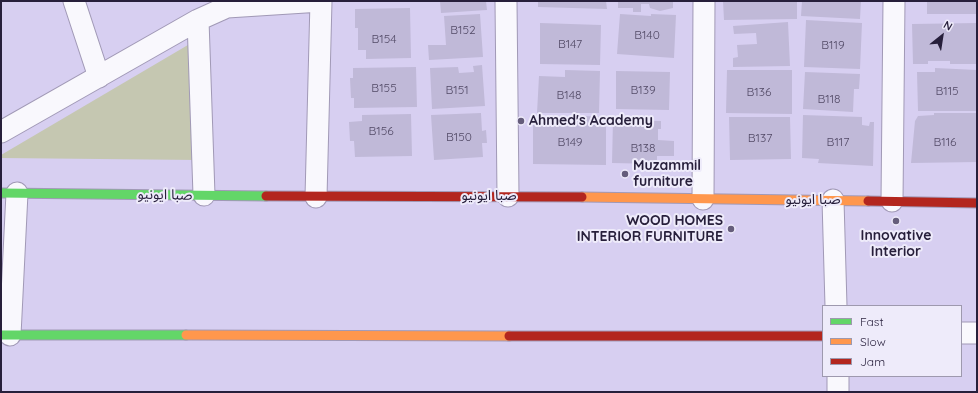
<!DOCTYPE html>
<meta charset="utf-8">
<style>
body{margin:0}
#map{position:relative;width:978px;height:393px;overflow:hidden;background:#d7cff1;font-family:Quicksand,sans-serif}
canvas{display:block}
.frame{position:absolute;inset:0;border:2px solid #271f3b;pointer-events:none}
.legend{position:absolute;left:822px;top:305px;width:140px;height:72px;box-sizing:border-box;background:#eeebfa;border:1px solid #9e99ae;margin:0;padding:5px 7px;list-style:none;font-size:12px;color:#271f3b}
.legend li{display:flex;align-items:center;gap:8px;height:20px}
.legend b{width:20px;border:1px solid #9e99ae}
.north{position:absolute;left:922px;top:16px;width:40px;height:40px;-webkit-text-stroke:3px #eeebfa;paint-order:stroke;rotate:30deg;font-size:11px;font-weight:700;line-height:16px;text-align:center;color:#271f3b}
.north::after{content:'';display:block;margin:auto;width:14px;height:18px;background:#271f3b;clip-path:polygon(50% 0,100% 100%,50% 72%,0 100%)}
</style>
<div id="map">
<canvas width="978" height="393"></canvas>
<div class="frame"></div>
<ul class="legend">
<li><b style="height:5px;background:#63d668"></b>Fast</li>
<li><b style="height:5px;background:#ff974d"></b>Slow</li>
<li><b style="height:5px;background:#b3261e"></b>Jam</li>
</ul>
<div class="north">N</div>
</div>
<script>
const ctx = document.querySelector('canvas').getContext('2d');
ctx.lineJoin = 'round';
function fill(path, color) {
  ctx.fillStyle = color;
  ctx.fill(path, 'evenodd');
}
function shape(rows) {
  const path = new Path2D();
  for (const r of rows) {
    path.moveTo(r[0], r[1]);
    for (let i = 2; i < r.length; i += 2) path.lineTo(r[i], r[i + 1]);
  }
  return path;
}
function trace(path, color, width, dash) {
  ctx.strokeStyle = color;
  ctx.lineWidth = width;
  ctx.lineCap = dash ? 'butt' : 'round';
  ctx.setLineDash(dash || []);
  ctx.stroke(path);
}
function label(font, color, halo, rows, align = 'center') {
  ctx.font = font + ' Quicksand,"Noto Sans Arabic",sans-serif';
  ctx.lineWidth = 4;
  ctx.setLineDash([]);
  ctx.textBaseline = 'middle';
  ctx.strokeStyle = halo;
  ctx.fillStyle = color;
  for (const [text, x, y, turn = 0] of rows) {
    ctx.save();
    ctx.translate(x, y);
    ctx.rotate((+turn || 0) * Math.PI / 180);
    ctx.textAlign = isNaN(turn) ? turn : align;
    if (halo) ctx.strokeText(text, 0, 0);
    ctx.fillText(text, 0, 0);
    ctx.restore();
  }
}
fill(shape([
 [193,42,198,160,1,158,1,155]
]), '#c5c7b1');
fill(shape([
 [440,1,486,1,487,10,441,13],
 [538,1,606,1,607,9,538,7],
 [618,1,673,1,673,8,660,11,650,8,649,4,641,4,641,12,633,12,633,8,618,8],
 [723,1,797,1,797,19,724,20],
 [802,1,861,1,860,19,801,16],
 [927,1,977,1,977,14,927,14],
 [410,8,411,58,366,59,366,50,358,50,358,28,355,28,355,9],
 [480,14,483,57,429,60,428,45,446,45,444,16],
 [620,14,651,16,651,14,676,15,674,58,617,54],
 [806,20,862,23,860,69,804,67],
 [788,22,790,66,733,67,733,58,738,57,737,45,757,44,756,33,734,34,733,26],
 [540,23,601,25,600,65,540,64],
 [977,23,977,64,950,64,950,61,928,61,928,64,913,64,912,24],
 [482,65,485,106,432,109,430,68,458,67,459,73,474,72,473,66],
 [416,67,417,107,354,108,354,98,351,98,350,78,353,78,353,68],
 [935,68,977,70,977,111,918,111,917,72,935,72],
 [565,70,600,71,599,113,537,113,539,76,565,77],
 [727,70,792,70,792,114,726,113],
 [616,71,670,72,669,110,616,109],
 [805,72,860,74,859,89,854,89,853,112,803,109],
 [481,113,482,131,486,130,487,143,482,143,483,157,434,160,431,115],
 [934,113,977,113,977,162,911,163,915,121,918,116,934,115],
 [411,114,412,156,355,157,354,141,350,141,349,122,362,121,362,115],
 [803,115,862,117,862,125,869,126,870,122,874,122,873,166,818,163,819,159,802,158],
 [584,116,606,117,606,165,533,164,533,118,584,119],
 [729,117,790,117,791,159,730,160],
 [613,120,661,121,661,129,658,129,658,140,674,141,674,156,657,156,657,164,612,163]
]), '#c0b9d8');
const street = shape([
 [74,1,99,77],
 [506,1,508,196],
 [198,20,204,195],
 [1,132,198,20,227,7,321,1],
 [316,197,321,1],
 [703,199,704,1],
 [833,200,836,306],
 [892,201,894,1],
 [961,333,977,333],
 [10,335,17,193],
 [838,376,838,392]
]);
const fast = shape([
 [1,193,266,196],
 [1,335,186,335]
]);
const slow = shape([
 [582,197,868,201],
 [186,335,509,336]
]);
const jam = shape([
 [266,196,582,197],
 [868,201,977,203],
 [509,336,823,336]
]);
trace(street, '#a199b6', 23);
trace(fast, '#a199b6', 11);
trace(slow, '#a199b6', 11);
trace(jam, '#a199b6', 11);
trace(street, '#f9f8fd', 21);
trace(fast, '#63d668', 9);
trace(slow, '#ff974d', 9);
trace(jam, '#b3261e', 9);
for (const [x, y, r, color] of [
 [521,121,4,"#655d7b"],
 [625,174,4,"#655d7b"],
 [896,221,4,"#655d7b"],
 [731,229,4,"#655d7b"]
]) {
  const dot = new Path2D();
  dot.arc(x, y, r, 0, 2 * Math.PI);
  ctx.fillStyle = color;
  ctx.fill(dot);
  trace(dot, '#eeebfa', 1.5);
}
label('12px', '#524a66', null, [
 ["B152",463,30],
 ["B140",647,35],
 ["B154",384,39],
 ["B147",570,44],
 ["B119",833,45],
 ["B155",384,88],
 ["B151",457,90],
 ["B139",643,90],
 ["B115",947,91],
 ["B136",759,92],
 ["B148",569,95],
 ["B118",829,99],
 ["B156",381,131],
 ["B150",459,137],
 ["B137",760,138],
 ["B149",570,142],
 ["B117",838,142],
 ["B116",945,142],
 ["B138",643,148]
]);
label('bold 14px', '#271f3b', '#eeebfa', [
 ["Ahmed's Academy",529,121],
 ["Muzammil",633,166],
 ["furniture",633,182],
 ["WOOD HOMES",723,221,"right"],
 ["INTERIOR FURNITURE",723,237,"right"],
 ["Innovative",896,236,"center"],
 ["Interior",896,252,"center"]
], 'left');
label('14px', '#271f3b', '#eeebfa', [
 ["صبا ایونیو",165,195,1],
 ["صبا ایونیو",489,196],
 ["صبا ایونیو",813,200]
]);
</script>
